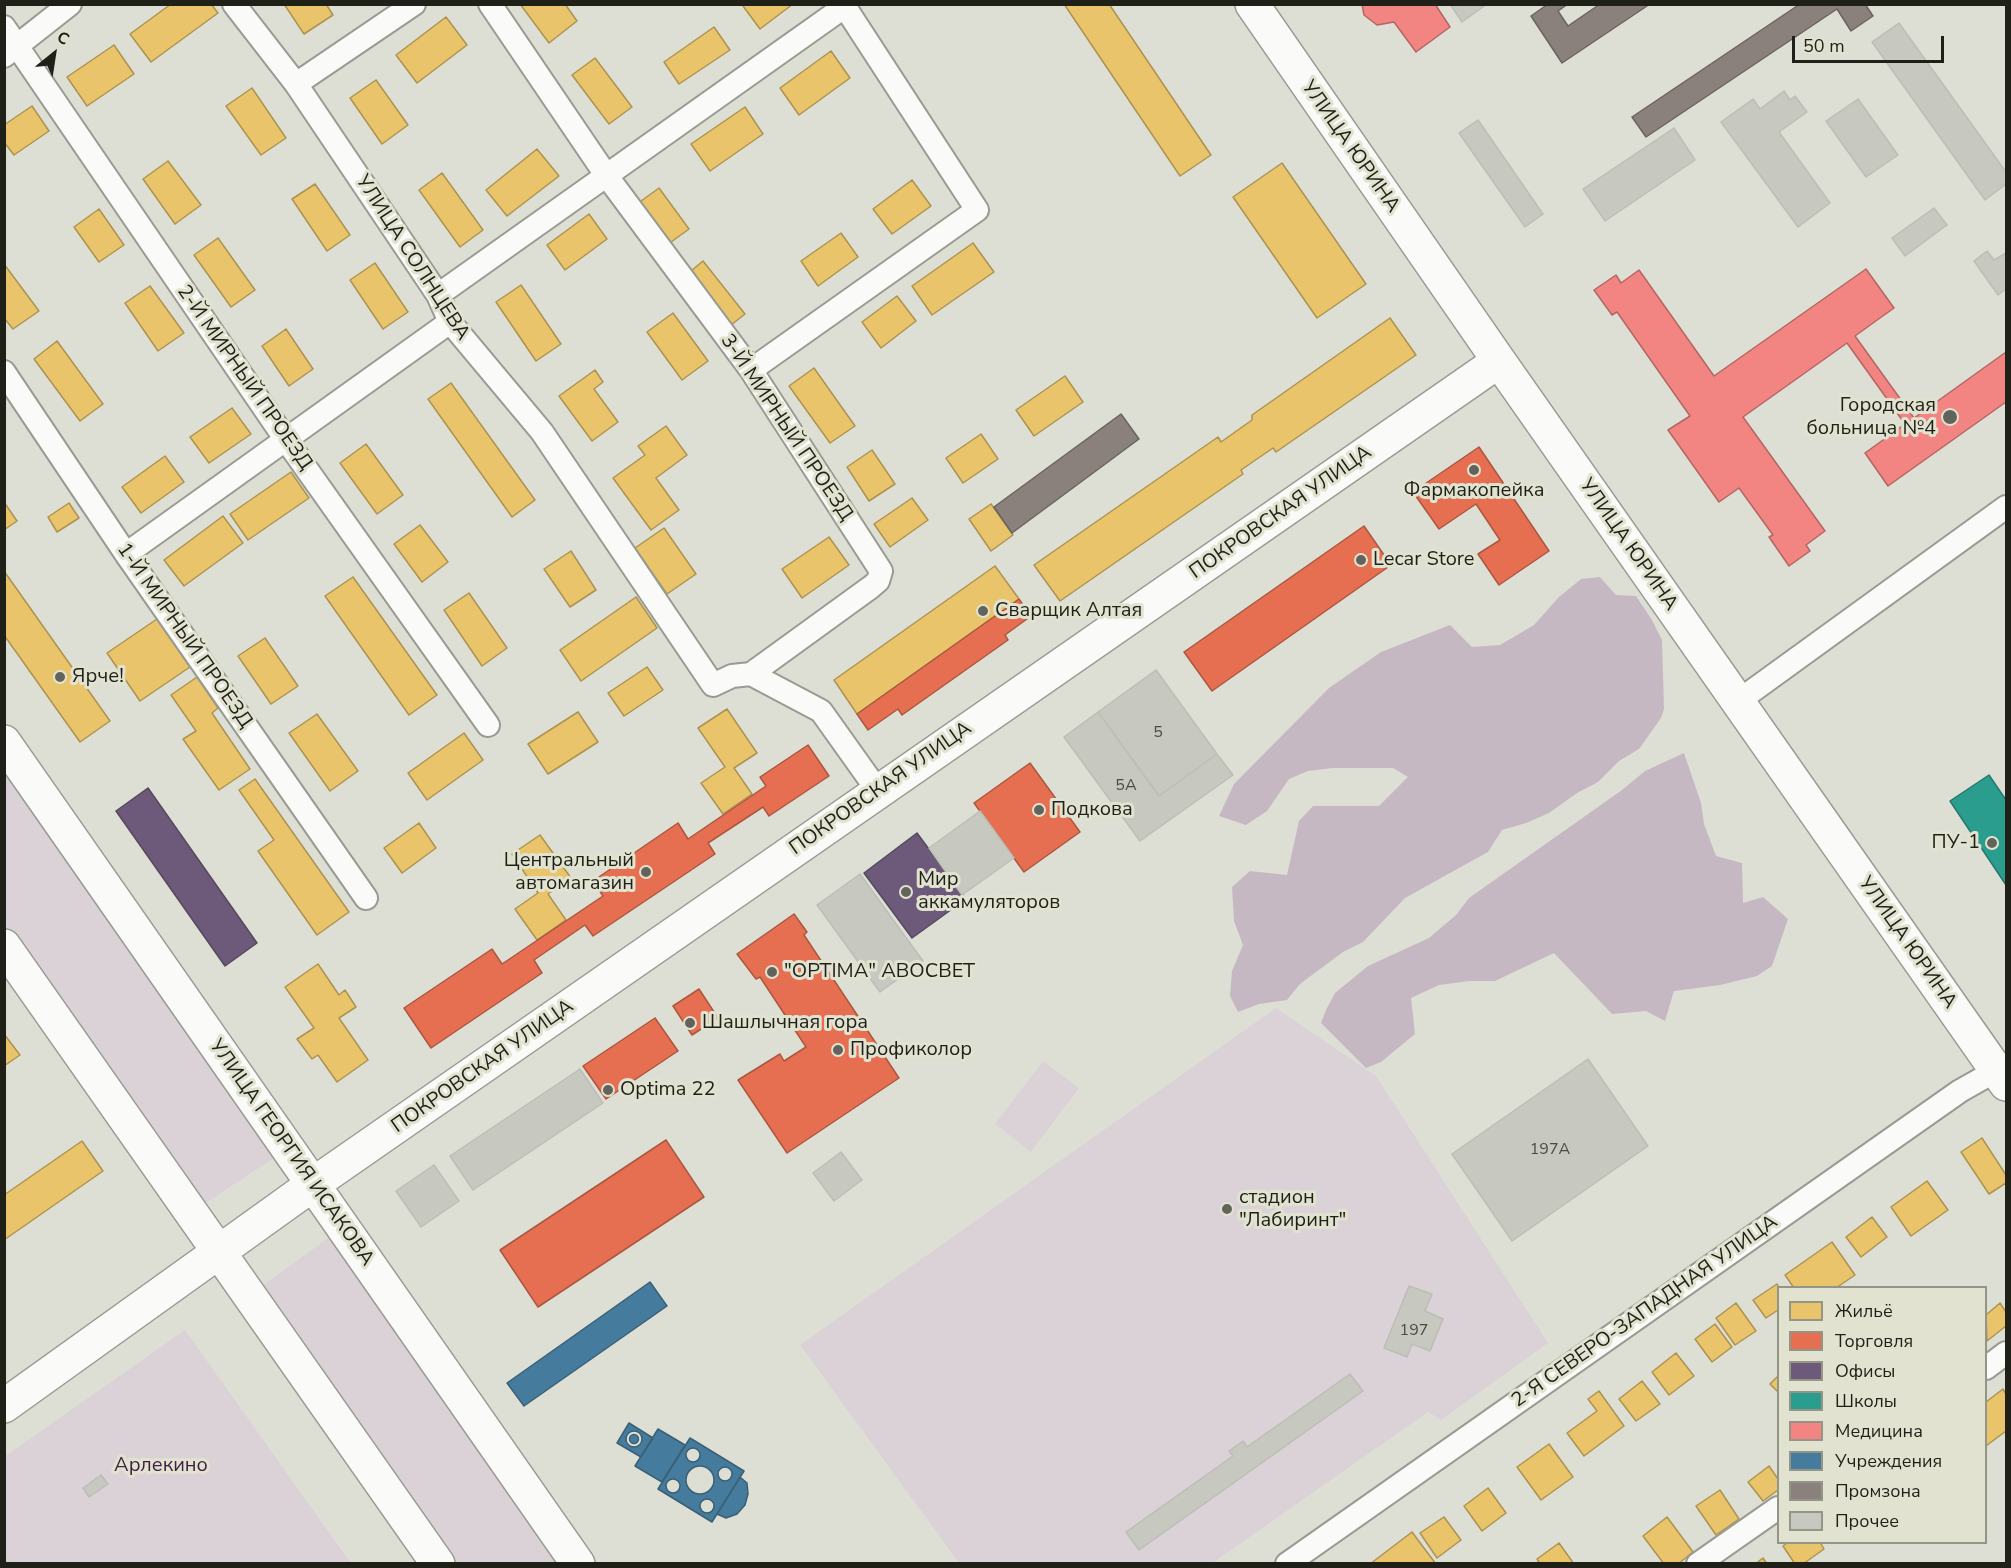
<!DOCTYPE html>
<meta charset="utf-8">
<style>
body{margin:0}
#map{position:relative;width:2011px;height:1568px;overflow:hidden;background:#dedfd4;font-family:"Nunito Sans",sans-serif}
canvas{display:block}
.frame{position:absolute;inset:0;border:6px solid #1f2018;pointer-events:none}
.legend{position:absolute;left:1777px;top:1286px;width:210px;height:258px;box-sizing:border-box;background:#e1e3d0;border:2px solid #939586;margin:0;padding:8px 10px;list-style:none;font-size:18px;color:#1f2018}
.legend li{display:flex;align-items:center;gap:12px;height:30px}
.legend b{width:30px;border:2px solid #939586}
.north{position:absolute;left:24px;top:24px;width:60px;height:60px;-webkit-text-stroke:4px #e1e3d0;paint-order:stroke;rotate:30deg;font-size:16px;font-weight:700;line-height:24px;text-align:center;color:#1f2018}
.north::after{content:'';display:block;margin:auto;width:21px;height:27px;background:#1f2018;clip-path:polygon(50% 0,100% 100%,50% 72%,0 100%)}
.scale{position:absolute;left:1792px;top:36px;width:152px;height:27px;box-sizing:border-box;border:3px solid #1f2018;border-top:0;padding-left:8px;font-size:18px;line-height:21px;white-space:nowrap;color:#1f2018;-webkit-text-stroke:4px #e1e3d0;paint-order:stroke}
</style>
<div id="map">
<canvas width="2011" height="1568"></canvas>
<div class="frame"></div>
<ul class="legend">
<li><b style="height:16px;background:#e9c46a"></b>Жильё</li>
<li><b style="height:16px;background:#e76f51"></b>Торговля</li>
<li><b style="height:16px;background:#6d597a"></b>Офисы</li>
<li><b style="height:16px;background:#2a9d8f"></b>Школы</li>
<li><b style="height:16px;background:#f28482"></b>Медицина</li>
<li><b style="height:16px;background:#457b9d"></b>Учреждения</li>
<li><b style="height:16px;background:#8a817c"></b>Промзона</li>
<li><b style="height:16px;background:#c7c8bf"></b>Прочее</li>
</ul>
<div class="north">С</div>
<div class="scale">50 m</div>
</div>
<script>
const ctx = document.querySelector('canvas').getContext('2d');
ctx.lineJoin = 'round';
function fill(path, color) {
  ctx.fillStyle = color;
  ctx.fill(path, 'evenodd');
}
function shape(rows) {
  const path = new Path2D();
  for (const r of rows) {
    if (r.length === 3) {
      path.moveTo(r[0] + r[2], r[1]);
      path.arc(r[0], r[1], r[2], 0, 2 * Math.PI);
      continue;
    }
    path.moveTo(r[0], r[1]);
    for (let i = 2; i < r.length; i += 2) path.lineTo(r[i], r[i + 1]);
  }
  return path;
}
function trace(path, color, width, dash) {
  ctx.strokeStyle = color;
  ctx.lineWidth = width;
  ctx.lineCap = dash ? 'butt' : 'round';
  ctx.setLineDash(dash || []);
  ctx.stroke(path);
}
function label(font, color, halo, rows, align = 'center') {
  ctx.font = font + ' "Nunito Sans",sans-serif';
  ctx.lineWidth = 6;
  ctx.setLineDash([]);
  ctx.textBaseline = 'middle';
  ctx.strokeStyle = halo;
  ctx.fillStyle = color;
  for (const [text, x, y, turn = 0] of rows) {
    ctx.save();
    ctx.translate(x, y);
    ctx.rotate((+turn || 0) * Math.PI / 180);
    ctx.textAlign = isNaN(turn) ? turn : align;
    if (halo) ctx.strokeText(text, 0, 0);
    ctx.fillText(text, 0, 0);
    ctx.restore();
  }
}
fill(shape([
 [4,760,280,1154,201,1206,5,925],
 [1276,1008,1376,1076,1548,1343,1441,1420,1428,1412,1211,1564,959,1563,800,1345],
 [1043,1061,1079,1088,1031,1152,995,1124],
 [338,1231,569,1563,453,1563,259,1288],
 [185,1330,351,1563,5,1563,4,1457]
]), '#dbd2d8');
fill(shape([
 [1600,577,1616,595,1636,596,1652,620,1662,640,1664,709,1661,718,1639,749,1619,761,1598,782,1577,793,1549,813,1526,823,1502,830,1488,852,1405,898,1363,942,1343,952,1300,984,1287,1000,1259,1004,1238,1012,1230,996,1232,971,1243,945,1234,921,1232,887,1250,871,1287,875,1299,821,1313,806,1379,806,1408,777,1393,768,1333,768,1308,771,1289,779,1267,811,1246,825,1219,816,1234,784,1329,688,1381,652,1450,625,1472,647,1500,645,1534,625,1559,597,1581,579],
 [1684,753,1701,803,1704,824,1716,856,1742,863,1743,903,1763,897,1788,919,1772,966,1757,976,1720,985,1674,991,1665,1021,1646,1011,1612,1014,1554,953,1495,981,1469,981,1439,985,1411,998,1415,1034,1381,1062,1366,1068,1321,1023,1326,1010,1335,993,1368,966,1429,938,1456,915,1469,898,1622,790,1645,771]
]), '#c5b8c2');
const homes = shape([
 [171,4,211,4,218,13,151,62,130,34,171,4],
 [284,4,326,4,333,15,304,34,284,4],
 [520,4,565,4,577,21,549,43,520,4],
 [745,4,793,4,760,29,743,6,745,4],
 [1064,4,1109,4,1211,155,1180,176,1064,4],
 [446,17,467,45,417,83,396,55,446,17],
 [714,27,730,50,679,84,664,62,714,27],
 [114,45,134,74,87,106,67,77,114,45],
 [831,51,850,78,799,115,780,88,831,51],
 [595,58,632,107,609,124,572,75,595,58],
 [376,80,408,125,382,144,350,98,376,80],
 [252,88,286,138,261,155,226,106,252,88],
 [32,106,49,131,14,155,4,142,4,125,32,106],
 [745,107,763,134,710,171,691,144,745,107],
 [537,149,559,176,507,216,486,190,537,149],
 [168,161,201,205,175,224,143,179,168,161],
 [1282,163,1366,284,1317,318,1233,197,1282,163],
 [442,173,483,230,460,247,419,190,442,173],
 [912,180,931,206,892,234,873,209,912,180],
 [315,184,350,235,327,251,292,199,315,184],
 [659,188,689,229,667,245,637,204,659,188],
 [99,209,124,245,99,262,74,227,99,209],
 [589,214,607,239,565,270,547,245,589,214],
 [841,233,858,257,818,286,801,261,841,233],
 [218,238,255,290,231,307,194,255,218,238],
 [973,243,994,272,932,315,912,286,973,243],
 [703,261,745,314,726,329,685,276,703,261],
 [375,263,408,312,383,329,350,280,375,263],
 [4,264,39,311,13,329,4,318,4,264],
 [521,285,561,344,536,361,496,302,521,285],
 [150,286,184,333,158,351,125,303,150,286],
 [897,296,916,321,881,348,862,322,897,296],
 [673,313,708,361,682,380,647,332,673,313],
 [1390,318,1416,355,1276,452,1273,448,1241,470,1243,474,1060,601,1034,565,1218,437,1221,442,1252,420,1252,415,1390,318],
 [286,329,313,369,289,386,262,346,286,329],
 [57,341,103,404,80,421,34,359,57,341],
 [814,368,855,426,830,443,789,386,814,368],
 [595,370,603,382,594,389,618,422,592,441,559,396,595,370],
 [1065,376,1083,402,1034,436,1016,410,1065,376],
 [451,383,535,500,512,517,428,399,451,383],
 [232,408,251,434,209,463,190,437,232,408],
 [666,426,687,455,656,478,679,510,651,530,613,478,645,455,638,446,666,426],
 [981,434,998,459,963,483,946,458,981,434],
 [366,444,403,495,377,514,340,463,366,444],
 [872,450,895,484,869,501,847,467,872,450],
 [165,456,184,482,141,513,122,487,165,456],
 [291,472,309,498,248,540,230,514,291,472],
 [912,498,928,520,890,547,874,524,912,498],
 [4,502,17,521,4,530,4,502],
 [69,503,79,518,57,532,48,517,69,503],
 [991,504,1013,535,991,551,969,519,991,504],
 [223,516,243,543,184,586,164,560,223,516],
 [420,525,448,562,422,582,394,544,420,525],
 [664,528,696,574,667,594,635,548,664,528],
 [829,537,849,565,802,598,782,569,829,537],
 [571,551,596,590,570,607,544,569,571,551],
 [995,566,1019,599,857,714,834,680,995,566],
 [4,571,110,721,80,742,4,635,4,571],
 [353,577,437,695,409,715,325,596,353,577],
 [469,593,507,648,482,666,444,610,469,593],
 [636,597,657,628,581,681,560,650,636,597],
 [157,619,190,667,140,701,107,653,157,619],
 [265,638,298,686,271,704,238,656,265,638],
 [647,667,663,690,624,716,608,693,647,667],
 [197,677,218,708,212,713,250,769,219,790,183,739,196,731,171,695,197,677],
 [727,709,757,753,734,768,752,794,723,814,701,783,725,767,698,728,727,709],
 [578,712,598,742,548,774,528,744,578,712],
 [317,714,358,771,330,791,289,733,317,714],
 [464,733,483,760,427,800,408,773,464,733],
 [255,779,349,912,317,935,258,851,274,840,239,790,255,779],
 [419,823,436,848,402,873,384,848,419,823],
 [540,835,571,878,548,894,566,920,537,940,515,909,538,893,512,854,540,835],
 [318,964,339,995,345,990,356,1007,339,1018,368,1060,337,1082,318,1055,312,1059,297,1039,314,1028,285,987,318,964],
 [4,1034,20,1055,4,1066,4,1034],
 [1982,1138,2006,1175,2006,1183,1989,1194,1961,1152,1982,1138],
 [82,1141,103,1171,4,1240,4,1195,82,1141],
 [1927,1181,1948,1210,1911,1236,1891,1207,1927,1181],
 [1872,1217,1887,1237,1861,1257,1846,1237,1872,1217],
 [1832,1242,1855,1275,1836,1288,1794,1288,1785,1275,1832,1242],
 [1777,1284,1779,1288,1778,1310,1766,1318,1753,1300,1777,1284],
 [1736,1303,1756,1331,1735,1345,1716,1318,1736,1303],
 [2000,1303,2006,1312,2006,1326,1987,1341,1986,1315,2000,1303],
 [1715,1324,1732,1347,1712,1362,1695,1339,1715,1324],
 [1676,1353,1694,1376,1669,1395,1652,1372,1676,1353],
 [1778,1376,1778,1392,1770,1384,1778,1376],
 [1642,1381,1660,1404,1636,1421,1619,1399,1642,1381],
 [2003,1389,2006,1394,2006,1431,1986,1446,1986,1402,2003,1389],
 [1599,1391,1624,1426,1584,1456,1567,1433,1597,1411,1588,1399,1599,1391],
 [1549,1444,1573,1477,1541,1500,1517,1467,1549,1444],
 [1769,1466,1778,1479,1778,1490,1763,1501,1748,1482,1769,1466],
 [1488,1488,1506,1513,1482,1531,1464,1506,1488,1488],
 [1720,1490,1739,1519,1716,1535,1696,1506,1720,1490],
 [1444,1517,1461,1540,1437,1558,1420,1533,1444,1517],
 [1667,1517,1693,1552,1678,1564,1664,1564,1643,1536,1667,1517],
 [1412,1532,1436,1564,1370,1564,1412,1532],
 [1788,1542,1820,1542,1824,1549,1803,1564,1795,1564,1783,1546,1788,1542],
 [1559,1543,1574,1564,1540,1564,1537,1559,1559,1543],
 [1763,1558,1767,1564,1755,1564,1763,1558]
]);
fill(homes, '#e9c46a');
trace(homes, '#ac9351', 1.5);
const shops = shape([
 [1479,447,1549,551,1499,585,1478,554,1500,540,1476,504,1439,529,1413,492,1479,447],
 [1364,526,1391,565,1212,691,1184,652,1364,526],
 [1019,599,1031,616,1005,635,1008,640,902,715,898,709,868,730,857,714,1019,599],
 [808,745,829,776,769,816,763,807,708,843,715,854,593,936,585,925,534,960,542,973,431,1048,404,1008,492,949,502,964,603,896,593,881,678,823,688,839,766,786,760,777,808,745],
 [1030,763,1080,832,1024,872,974,803,1030,763],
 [794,914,807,932,804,935,899,1078,787,1153,738,1080,780,1054,784,1061,806,1047,760,977,756,979,737,954,794,914],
 [699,989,718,1018,692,1035,673,1006,699,989],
 [655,1018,678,1051,606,1099,583,1066,655,1018],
 [666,1140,704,1197,538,1307,500,1250,666,1140]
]);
fill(shops, '#e76f51');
trace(shops, '#ab5740', 1.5);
const offices = shape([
 [148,788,257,943,225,966,116,811,148,788],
 [917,833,966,899,912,938,864,873,917,833]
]);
fill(offices, '#6d597a');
trace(offices, '#56485d', 1.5);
const schools = shape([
 [1989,775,2006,800,2006,885,1950,801,1989,775]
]);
fill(schools, '#2a9d8f');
trace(schools, '#27786b', 1.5);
const health = shape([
 [1362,4,1435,4,1450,27,1416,52,1394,22,1377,25,1364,15,1362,4],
 [1866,269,1894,308,1855,336,1914,418,2006,352,2006,402,1888,486,1865,453,1905,424,1847,343,1743,417,1825,531,1806,545,1810,551,1789,566,1769,537,1773,535,1739,488,1719,502,1668,430,1690,416,1617,312,1612,315,1594,290,1616,275,1621,283,1639,270,1714,376,1866,269]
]);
fill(health, '#f28482');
trace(health, '#b36662', 1.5);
const public = shape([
 [650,1282,667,1306,524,1406,507,1383,650,1282],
 [629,1423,653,1438,641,1457,617,1443,629,1423],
 [658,1429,685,1445,662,1482,635,1466,658,1429],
 [634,1439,8],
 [634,1439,4.5],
 [690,1438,744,1471,712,1522,658,1489,690,1438],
 [693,1455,7],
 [700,1480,14],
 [725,1474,7],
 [740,1477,747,1483,748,1494,745,1505,737,1514,726,1518,717,1514,740,1477],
 [673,1486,7],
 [707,1506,7]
]);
fill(public, '#457b9d');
trace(public, '#3a6075', 1.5);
const industry = shape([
 [1548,4,1568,4,1558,11,1568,26,1600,4,1650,4,1562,63,1531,16,1548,4],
 [1800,4,1865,4,1873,16,1851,31,1837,9,1646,137,1632,117,1800,4],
 [1121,414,1139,439,1012,533,994,507,1121,414]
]);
fill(industry, '#8a817c');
trace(industry, '#6a645e', 1.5);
const building = shape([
 [1450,4,1487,4,1462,22,1450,4],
 [1899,23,2006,172,2006,184,1985,200,1872,42,1899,23],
 [1784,91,1790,100,1795,96,1807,112,1779,132,1830,203,1798,227,1721,122,1753,99,1760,109,1784,91],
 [1858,99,1898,155,1866,177,1826,121,1858,99],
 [1478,120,1543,214,1525,227,1459,133,1478,120],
 [1674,128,1695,160,1605,221,1583,189,1674,128],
 [1934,208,1947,225,1905,256,1892,238,1934,208],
 [1987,251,1994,260,2006,253,2006,289,1998,295,1974,261,1987,251],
 [1156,670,1217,754,1159,796,1098,712,1156,670],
 [1098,712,1159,796,1217,754,1233,775,1140,841,1064,737,1098,712],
 [980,811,1014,858,962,895,929,848,980,811],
 [860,874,923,961,880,992,817,905,860,874],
 [1588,1059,1648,1146,1512,1241,1452,1154,1588,1059],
 [580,1069,603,1103,473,1190,450,1156,580,1069],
 [841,1152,862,1180,834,1201,813,1173,841,1152],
 [434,1165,459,1201,421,1227,396,1191,434,1165],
 [1409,1286,1432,1294,1425,1311,1443,1319,1430,1351,1412,1344,1407,1357,1384,1348,1409,1286],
 [1350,1374,1363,1391,1139,1550,1126,1532,1233,1456,1229,1451,1243,1441,1247,1447,1350,1374],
 [101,1475,108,1484,89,1497,83,1488,101,1475]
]);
fill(building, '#c7c8bf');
trace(building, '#bcbdb5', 1.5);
const street = shape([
 [234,4,296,84,438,295,450,322,542,432,713,685,732,676,751,674],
 [490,4,606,175,751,370,881,571,878,581,871,587,751,674,821,711,878,791],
 [4,27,286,440,488,725],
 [4,56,70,4],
 [296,84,414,4],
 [438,295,844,7],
 [751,370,977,210,843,4],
 [4,372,126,554,366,898],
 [126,554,450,322],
 [1737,702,2006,507],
 [1986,1368,2006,1353],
 [1287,1564,1960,1091,2006,1065],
 [1698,1564,1778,1508]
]);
const secondary = shape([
 [1252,4,1499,361,2006,1084],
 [4,742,578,1564],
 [4,946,438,1564],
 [4,1406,312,1185,1499,361]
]);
trace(street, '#999a91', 26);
trace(secondary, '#999a91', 36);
trace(street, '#fafaf9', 22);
trace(secondary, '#fafaf9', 33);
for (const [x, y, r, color] of [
 [1950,417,8,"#62635a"],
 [1474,470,6,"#62635a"],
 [1361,560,6,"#62635a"],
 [983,611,6,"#62635a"],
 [60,677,6,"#62635a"],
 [1039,810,6,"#62635a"],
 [1992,843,6,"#62635a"],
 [646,872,6,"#62635a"],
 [906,892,6,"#62635a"],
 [772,972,6,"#62635a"],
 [690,1023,6,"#62635a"],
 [838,1050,6,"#62635a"],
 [608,1090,6,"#62635a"],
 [1227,1209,6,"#62635a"]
]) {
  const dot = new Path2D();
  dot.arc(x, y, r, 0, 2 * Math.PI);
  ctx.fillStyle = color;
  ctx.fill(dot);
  trace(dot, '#e1e3d0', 2);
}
label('16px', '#4a4b42', null, [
 ["5",1158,733],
 ["5А",1126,786],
 ["197А",1550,1150],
 ["197",1414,1331]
]);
label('20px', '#1f2018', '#e1e3d0', [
 ["УЛИЦА ЮРИНА",1350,147,55],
 ["УЛИЦА СОЛНЦЕВА",412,258,57],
 ["2-Й МИРНЫЙ ПРОЕЗД",244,378,55],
 ["3-Й МИРНЫЙ ПРОЕЗД",786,428,56],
 ["ПОКРОВСКАЯ УЛИЦА",1281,513,-35],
 ["УЛИЦА ЮРИНА",1628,545,55],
 ["1-Й МИРНЫЙ ПРОЕЗД",184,636,55],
 ["ПОКРОВСКАЯ УЛИЦА",881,789,-35],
 ["УЛИЦА ЮРИНА",1907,943,55],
 ["ПОКРОВСКАЯ УЛИЦА",483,1067,-35],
 ["УЛИЦА ГЕОРГИЯ ИСАКОВА",291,1153,55],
 ["2-Я СЕВЕРО-ЗАПАДНАЯ УЛИЦА",1645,1312,-35]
]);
label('20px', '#1f2018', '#e1e3d0', [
 ["Городская",1936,406,"right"],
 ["больница №4",1936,429,"right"],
 ["Фармакопейка",1474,491,"center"],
 ["Lecar Store",1373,560],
 ["Сварщик Алтая",995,611],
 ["Ярче!",72,677],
 ["Подкова",1051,810],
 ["ПУ-1",1980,843,"right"],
 ["Центральный",634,861,"right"],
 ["автомагазин",634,884,"right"],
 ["Мир",918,880],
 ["аккамуляторов",918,903],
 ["\"OPTIMA\" АВОСВЕТ",784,972],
 ["Шашлычная гора",702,1023],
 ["Профиколор",850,1050],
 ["Optima 22",620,1090],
 ["стадион",1239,1198],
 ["\"Лабиринт\"",1239,1221]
], 'left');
label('20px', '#401f45', '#e1e3d0', [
 ["Арлекино",161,1466]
]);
</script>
